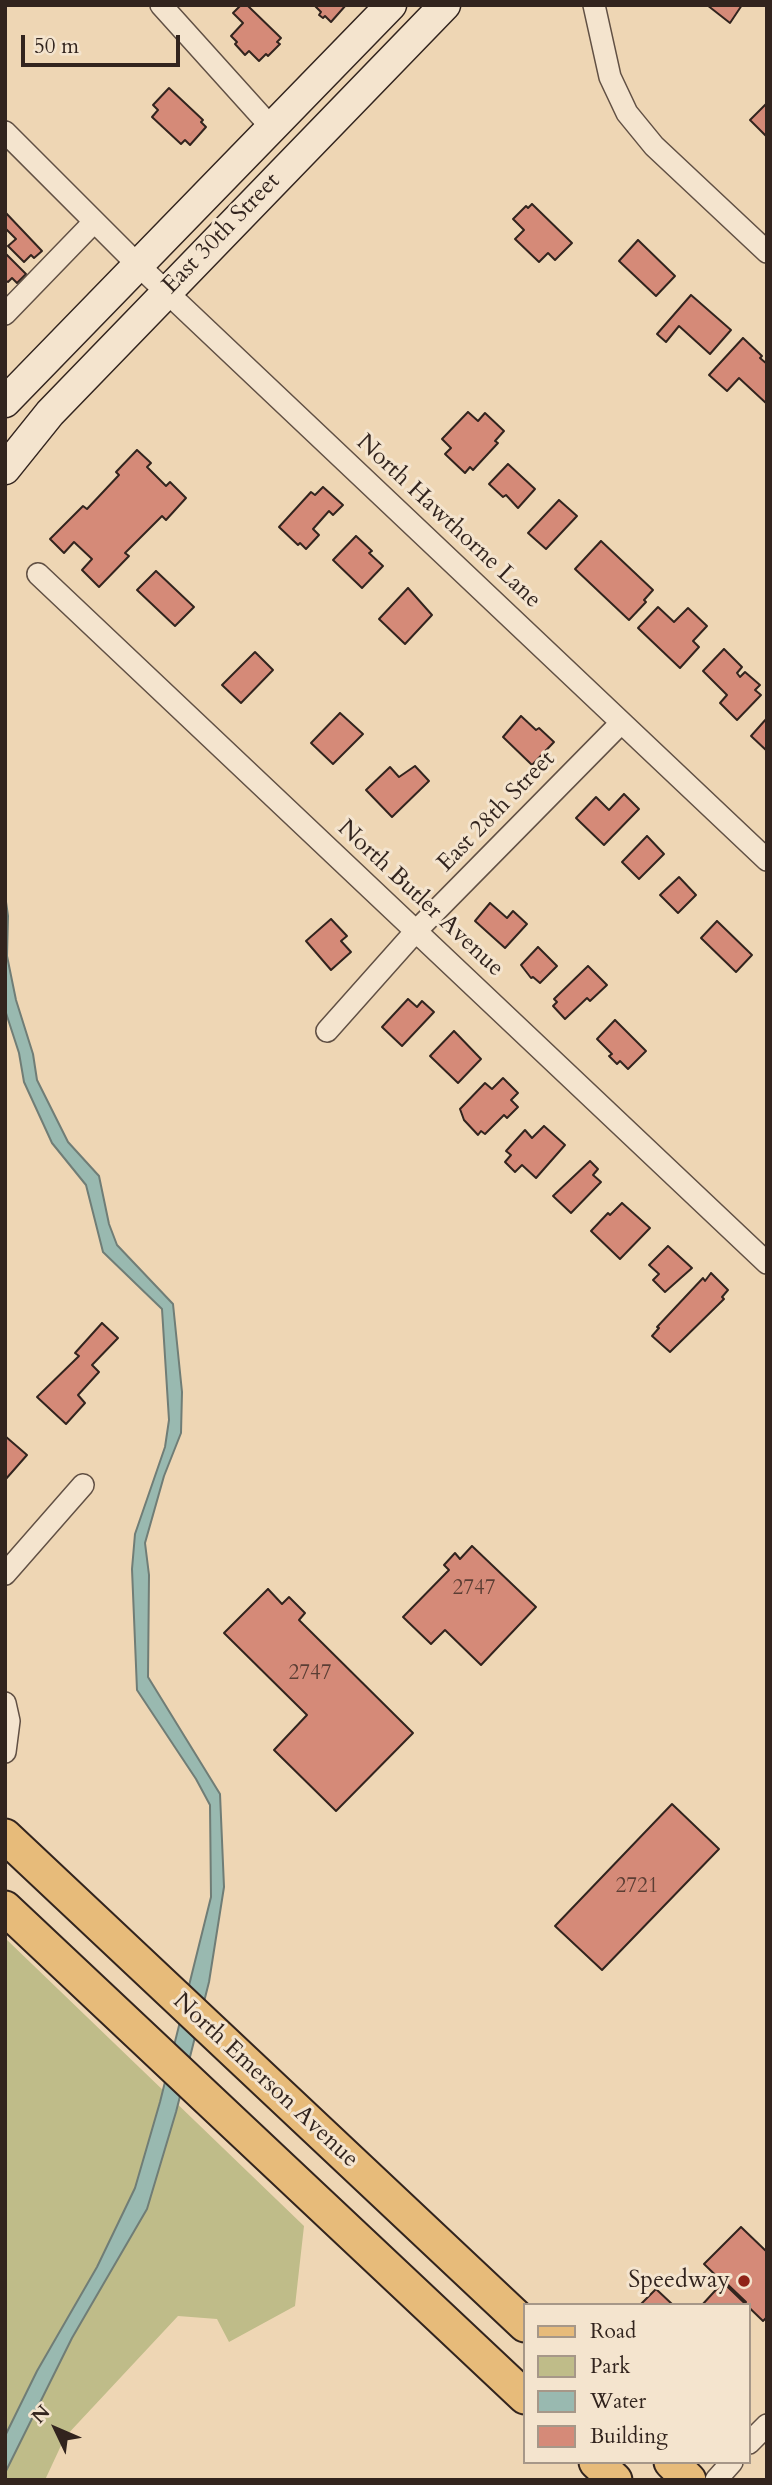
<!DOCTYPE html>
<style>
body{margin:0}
#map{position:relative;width:772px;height:2485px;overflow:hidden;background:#eed6b4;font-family:Cardo,serif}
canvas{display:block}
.frame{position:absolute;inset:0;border:7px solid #32241e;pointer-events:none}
.legend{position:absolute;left:523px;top:2303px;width:228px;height:161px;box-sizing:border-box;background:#f4e4ce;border:2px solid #a69788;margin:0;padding:9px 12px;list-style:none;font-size:21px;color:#32241e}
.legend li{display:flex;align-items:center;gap:14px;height:35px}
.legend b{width:35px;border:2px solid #a69788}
.north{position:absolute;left:21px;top:2394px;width:70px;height:70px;-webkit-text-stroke:5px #f4e4ce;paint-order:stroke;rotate:314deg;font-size:19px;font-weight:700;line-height:28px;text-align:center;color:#32241e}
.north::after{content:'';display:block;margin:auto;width:24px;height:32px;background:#32241e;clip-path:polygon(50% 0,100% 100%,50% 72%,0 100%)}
.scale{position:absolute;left:21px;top:35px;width:159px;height:32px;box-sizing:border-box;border:4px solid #32241e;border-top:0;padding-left:9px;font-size:21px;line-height:24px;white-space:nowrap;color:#32241e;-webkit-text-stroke:5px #f4e4ce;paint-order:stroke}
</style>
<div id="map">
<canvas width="772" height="2485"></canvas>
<div class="frame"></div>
<ul class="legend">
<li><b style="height:9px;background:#e7bb7a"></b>Road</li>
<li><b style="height:19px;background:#bfbc89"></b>Park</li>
<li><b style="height:19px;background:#99b9b0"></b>Water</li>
<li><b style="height:19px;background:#d58a78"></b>Building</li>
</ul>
<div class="north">N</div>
<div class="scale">50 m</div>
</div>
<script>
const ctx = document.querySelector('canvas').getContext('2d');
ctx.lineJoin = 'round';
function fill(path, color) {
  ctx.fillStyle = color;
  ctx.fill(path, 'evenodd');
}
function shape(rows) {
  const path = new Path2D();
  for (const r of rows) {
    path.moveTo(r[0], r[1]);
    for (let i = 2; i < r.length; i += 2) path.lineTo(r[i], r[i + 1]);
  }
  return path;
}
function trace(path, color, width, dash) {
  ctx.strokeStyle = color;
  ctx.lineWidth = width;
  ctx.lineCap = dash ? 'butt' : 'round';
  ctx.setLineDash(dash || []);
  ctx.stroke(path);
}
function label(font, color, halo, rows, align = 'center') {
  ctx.font = font + ' Cardo,serif';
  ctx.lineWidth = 6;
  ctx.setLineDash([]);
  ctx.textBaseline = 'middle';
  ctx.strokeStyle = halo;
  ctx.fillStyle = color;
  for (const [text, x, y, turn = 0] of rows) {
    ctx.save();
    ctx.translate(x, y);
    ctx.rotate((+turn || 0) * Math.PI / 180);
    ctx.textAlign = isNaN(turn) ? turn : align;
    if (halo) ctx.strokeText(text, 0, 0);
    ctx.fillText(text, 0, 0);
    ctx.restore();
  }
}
fill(shape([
 [5,1938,304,2226,295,2306,229,2342,217,2319,178,2316,65,2437,45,2480,5,2480]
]), '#bfbc89');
const water = shape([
 [5,895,8,916,7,956,16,1000,33,1054,37,1080,68,1142,99,1176,109,1224,117,1245,173,1304,182,1392,181,1433,164,1476,145,1543,149,1575,148,1677,220,1794,224,1887,209,1982,176,2112,147,2209,72,2338,5,2473,5,2436,37,2371,97,2267,135,2188,160,2102,211,1897,210,1805,196,1779,137,1690,132,1569,135,1534,165,1447,169,1420,162,1309,103,1252,86,1185,52,1143,24,1082,19,1053,5,1010,5,895]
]);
fill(water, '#99b9b0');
trace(water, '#707d76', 2);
const building = shape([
 [241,5,247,5,281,38,277,42,280,44,268,56,266,54,259,61,249,51,245,55,235,44,237,42,231,36,243,23,233,13,241,5],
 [314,5,346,5,331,22,325,16,323,18,319,15,321,12,314,5],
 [707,5,742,5,730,23,707,5],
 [169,88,203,120,201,122,206,127,190,145,185,140,181,144,152,117,158,110,153,105,169,88],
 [767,103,767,137,750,120,767,103],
 [532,204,572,243,555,260,548,253,539,262,515,239,524,230,513,219,526,206,528,208,532,204],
 [5,212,42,251,34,258,31,255,24,262,8,246,16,239,5,228,5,212],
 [638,240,675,276,656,296,619,261,638,240],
 [5,253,26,274,17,283,12,278,8,282,5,280,5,253],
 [691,295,731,330,710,354,679,326,666,342,657,334,691,295],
 [743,338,762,356,760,358,767,364,767,404,739,378,727,391,709,375,743,338],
 [468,412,478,421,485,413,504,431,495,441,498,443,473,470,470,467,465,473,445,454,451,448,442,439,468,412],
 [137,450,151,463,147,467,166,486,170,482,186,498,166,520,162,516,125,553,129,556,99,587,82,570,92,559,74,542,64,553,50,539,83,506,87,509,119,475,116,472,137,450],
 [508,464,535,489,518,508,506,495,503,497,489,484,508,464],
 [323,487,343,505,333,515,329,511,313,529,319,535,306,549,300,543,298,545,279,527,311,492,315,495,323,487],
 [559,500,577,516,546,549,528,533,559,500],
 [356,536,372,551,369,553,383,566,362,588,333,560,356,536],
 [601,541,653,590,644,600,646,602,629,620,575,569,601,541],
 [156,571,194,607,175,626,137,590,156,571],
 [408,588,432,615,405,644,379,619,408,588],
 [658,607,674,622,688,608,707,626,693,641,699,647,680,668,638,628,658,607],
 [724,649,742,667,737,673,740,677,745,672,760,685,755,690,761,695,737,720,720,703,727,695,703,671,724,649],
 [255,652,273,670,241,703,222,685,255,652],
 [340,713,363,734,333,764,311,743,340,713],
 [521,716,536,730,539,728,554,742,532,765,503,737,521,716],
 [767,718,767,751,751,736,767,718],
 [415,766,429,781,392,817,366,790,390,767,399,777,415,766],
 [624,794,639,809,604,845,576,818,596,797,609,810,624,794],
 [647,836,664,854,639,879,622,862,647,836],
 [679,877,696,895,678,913,660,895,679,877],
 [490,903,507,918,513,911,527,924,505,948,475,921,490,903],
 [331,919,347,936,341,941,351,952,331,970,306,941,331,919],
 [717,921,752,955,736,972,701,938,717,921],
 [538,947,557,966,540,983,533,977,531,978,521,965,538,947],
 [588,966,607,985,590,1001,587,998,565,1019,553,1006,557,1002,554,999,588,966],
 [408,999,417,1007,422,1001,434,1012,402,1046,382,1027,408,999],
 [615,1020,646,1051,628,1069,620,1061,617,1064,609,1056,612,1054,597,1039,615,1020],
 [454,1031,481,1059,458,1083,430,1056,454,1031],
 [503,1078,518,1093,511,1100,518,1107,507,1118,504,1115,485,1134,481,1131,478,1135,464,1120,460,1109,485,1083,492,1089,503,1078],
 [544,1126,565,1145,536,1178,522,1165,515,1172,505,1162,511,1155,506,1151,525,1130,532,1138,544,1126],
 [590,1161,598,1169,593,1175,601,1182,571,1213,553,1196,590,1161],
 [622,1203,650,1228,620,1259,591,1231,608,1213,610,1215,622,1203],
 [668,1246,692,1268,665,1292,653,1280,659,1274,649,1265,668,1246],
 [711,1273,728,1290,722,1297,724,1299,670,1352,652,1336,659,1328,657,1327,703,1278,705,1281,711,1273],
 [102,1323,118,1338,92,1365,99,1372,78,1395,85,1403,66,1424,37,1397,79,1356,75,1353,102,1323],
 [5,1436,27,1455,5,1480,5,1436],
 [472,1546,536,1607,481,1665,445,1630,431,1644,403,1617,449,1570,444,1565,455,1553,460,1559,472,1546],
 [268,1589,282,1604,289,1597,305,1613,299,1620,413,1733,336,1811,274,1750,307,1715,224,1633,268,1589],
 [672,1804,719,1849,602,1970,555,1926,672,1804],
 [741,2227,767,2252,767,2317,763,2321,704,2264,741,2227],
 [724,2281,746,2302,743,2305,702,2305,724,2281],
 [656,2289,673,2305,640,2305,656,2289]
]);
fill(building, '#d58a78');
trace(building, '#32241e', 2);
const street = shape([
 [161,5,271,127],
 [594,5,610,77,627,113,654,146,767,252],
 [5,132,138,265,767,860],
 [5,314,94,222],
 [38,574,767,1263],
 [327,1031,416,931,621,723],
 [5,1574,83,1485],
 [5,1703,9,1721,5,1752],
 [749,2443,767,2425],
 [716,2480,732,2462]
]);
const secondary = shape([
 [5,402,391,5],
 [5,469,50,413,445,5]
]);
const primary = shape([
 [5,1836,525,2325],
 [5,1908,525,2397],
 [596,2462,615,2480],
 [671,2462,689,2480]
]);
trace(street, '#615044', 24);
trace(secondary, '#32241e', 33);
trace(primary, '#32241e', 37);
trace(street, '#f4e4ce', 21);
trace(secondary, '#f4e4ce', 30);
trace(primary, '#e7bb7a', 33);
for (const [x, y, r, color] of [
 [744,2281,7,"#8f2418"]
]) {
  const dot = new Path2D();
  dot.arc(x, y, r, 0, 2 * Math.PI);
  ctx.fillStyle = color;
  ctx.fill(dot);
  trace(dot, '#f4e4ce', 2.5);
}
label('21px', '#5b3e34', null, [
 ["2747",474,1589],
 ["2747",310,1674],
 ["2721",637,1887]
]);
label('24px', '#32241e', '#f4e4ce', [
 ["East 30th Street",222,234,-46],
 ["North Hawthorne Lane",448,522,43],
 ["East 28th Street",497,812,-46],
 ["North Butler Avenue",420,899,43],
 ["North Emerson Avenue",265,2081,43]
]);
label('24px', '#32241e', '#f4e4ce', [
 ["Speedway",730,2281]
], 'right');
</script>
